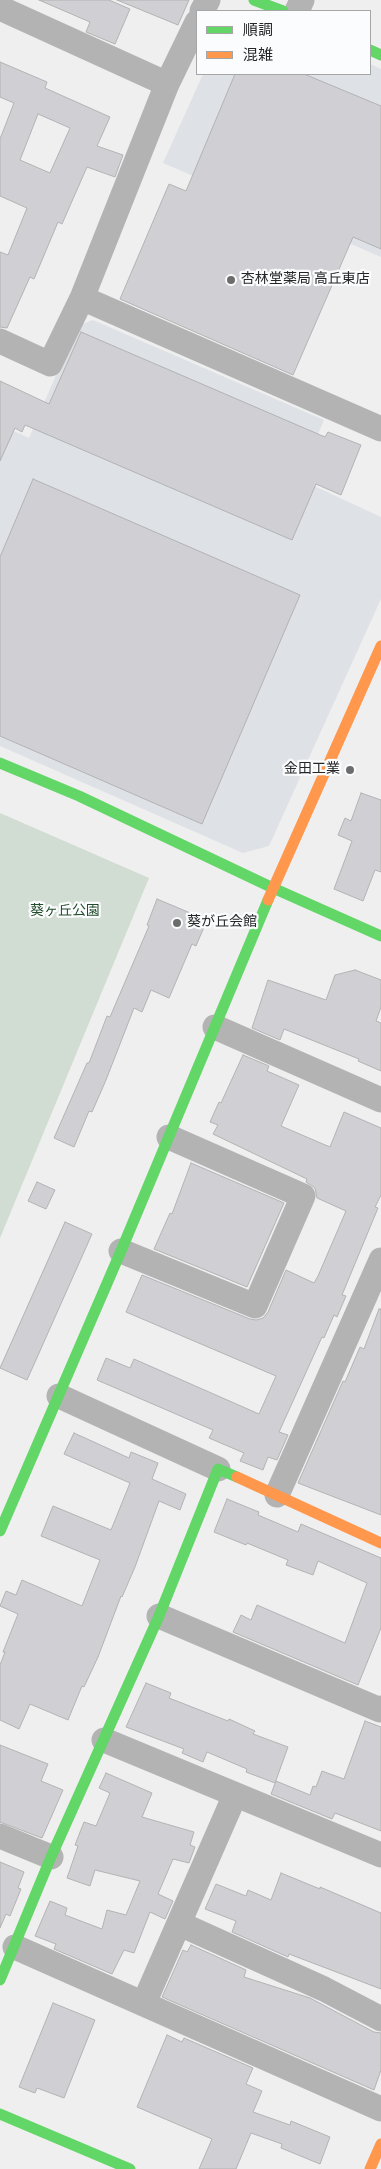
<!DOCTYPE html>
<meta charset="utf-8">
<style>
body{margin:0}
#map{position:relative;width:381px;height:2169px;overflow:hidden;background:#efefef;font-family:"Source Sans 3","Noto Sans JP",sans-serif}
canvas{display:block}
.legend{position:absolute;left:196px;top:10px;width:175px;height:65px;box-sizing:border-box;background:#fbfcfd;border:1px solid #a6a6a7;margin:0;padding:6px 9px;list-style:none;font-size:15px;color:#262627}
.legend li{display:flex;align-items:center;gap:10px;height:25px}
.legend b{width:25px;border:1px solid #a6a6a7}
</style>
<div id="map">
<canvas width="381" height="2169"></canvas>
<ul class="legend">
<li><b style="height:6px;background:#63d668"></b>順調</li>
<li><b style="height:6px;background:#ff974d"></b>混雑</li>
</ul>
</div>
<script>
const ctx = document.querySelector('canvas').getContext('2d');
ctx.lineJoin = 'round';
function fill(path, color) {
  ctx.fillStyle = color;
  ctx.fill(path, 'evenodd');
}
function shape(rows) {
  const path = new Path2D();
  for (const r of rows) {
    path.moveTo(r[0], r[1]);
    for (let i = 2; i < r.length; i += 2) path.lineTo(r[i], r[i + 1]);
  }
  return path;
}
function trace(path, color, width, dash) {
  ctx.strokeStyle = color;
  ctx.lineWidth = width;
  ctx.lineCap = dash ? 'butt' : 'round';
  ctx.setLineDash(dash || []);
  ctx.stroke(path);
}
function label(font, color, halo, rows, align = 'center') {
  ctx.font = font + ' "Source Sans 3","Noto Sans JP",sans-serif';
  ctx.lineWidth = 4.5;
  ctx.setLineDash([]);
  ctx.textBaseline = 'middle';
  ctx.strokeStyle = halo;
  ctx.fillStyle = color;
  for (const [text, x, y, turn = 0] of rows) {
    ctx.save();
    ctx.translate(x, y);
    ctx.rotate((+turn || 0) * Math.PI / 180);
    ctx.textAlign = isNaN(turn) ? turn : align;
    if (halo) ctx.strokeText(text, 0, 0);
    ctx.fillText(text, 0, 0);
    ctx.restore();
  }
}
fill(shape([
 [370,64,381,69,381,257,163,163,203,74,370,74],
 [93,320,324,420,299,479,381,517,381,599,269,846,243,853,0,746,0,425,29,438,77,326]
]), '#dee1e5');
fill(shape([
 [0,813,149,878,0,1238]
]), '#d1dcd2');
const building = shape([
 [39,0,109,0,130,9,115,44,86,32,90,22,39,0],
 [117,0,189,0,178,25,117,0],
 [0,62,47,82,45,88,110,117,97,146,123,155,115,177,87,167,62,224,58,222,34,279,30,277,7,328,0,327,0,252,8,255,27,208,0,196,0,139,14,103,0,97,0,62],
 [38,114,70,128,50,173,20,160,38,114],
 [235,74,304,74,381,106,381,249,353,237,293,375,120,299,169,184,186,191,235,74],
 [81,332,325,437,328,432,361,445,341,495,316,484,292,540,25,425,22,432,15,428,0,461,0,381,49,404,81,332],
 [33,479,300,595,202,824,0,736,0,557,33,479],
 [361,793,381,800,381,872,375,870,363,901,334,889,352,841,338,835,345,818,351,821,361,793],
 [157,899,207,920,196,946,192,944,169,998,151,990,142,1012,134,1008,106,1080,92,1112,89,1111,74,1147,54,1138,87,1063,89,1063,107,1016,110,1017,149,926,147,925,157,899],
 [355,970,381,980,381,1007,376,1021,381,1023,381,1071,358,1061,359,1059,284,1029,280,1040,252,1028,268,980,326,1000,335,975,355,970],
 [243,1055,269,1066,267,1071,299,1085,281,1126,330,1147,344,1112,381,1128,381,1195,375,1207,378,1208,342,1295,346,1296,337,1317,334,1315,324,1338,322,1337,279,1432,288,1435,277,1460,268,1457,263,1470,240,1461,244,1453,209,1438,213,1430,97,1380,106,1358,130,1368,134,1359,259,1414,276,1376,126,1312,142,1275,250,1319,256,1320,263,1318,268,1312,286,1270,314,1283,318,1276,346,1211,317,1198,315,1188,306,1182,307,1179,213,1134,218,1125,210,1122,219,1102,221,1103,243,1055],
 [191,1163,284,1203,247,1287,154,1249,170,1213,172,1214,191,1163],
 [37,1182,55,1190,46,1209,28,1201,37,1182],
 [65,1222,92,1234,27,1380,0,1368,65,1222],
 [379,1309,381,1309,381,1515,298,1483,343,1381,345,1382,360,1347,364,1349,379,1309],
 [74,1433,129,1458,131,1452,158,1463,152,1479,186,1494,180,1510,159,1501,135,1567,122,1597,121,1596,98,1657,84,1687,82,1686,68,1720,30,1704,19,1729,0,1720,0,1665,5,1652,3,1652,18,1614,0,1606,6,1591,16,1595,22,1580,82,1606,100,1560,41,1536,53,1506,111,1530,130,1483,64,1454,74,1433],
 [227,1499,259,1512,258,1515,298,1532,301,1524,381,1558,381,1628,358,1685,233,1632,241,1615,251,1620,257,1605,345,1643,367,1583,318,1561,313,1575,286,1565,288,1560,247,1543,246,1545,214,1532,227,1499],
 [146,1683,171,1693,169,1698,228,1721,229,1719,255,1731,253,1734,288,1747,275,1783,246,1772,247,1769,207,1752,203,1762,182,1753,184,1749,126,1727,146,1683],
 [365,1721,381,1727,381,1831,335,1813,332,1819,271,1794,276,1781,310,1795,313,1786,316,1787,322,1771,344,1779,365,1721],
 [0,1745,48,1764,41,1781,63,1790,42,1838,0,1822,0,1745],
 [106,1773,152,1793,142,1817,194,1832,190,1845,195,1847,189,1863,173,1859,158,1894,173,1901,165,1919,150,1912,134,1953,124,1950,112,1974,54,1949,56,1944,35,1936,50,1901,67,1908,65,1915,102,1929,107,1910,126,1915,140,1881,95,1870,90,1886,67,1878,78,1846,75,1845,84,1822,96,1826,110,1793,99,1788,106,1773],
 [0,1862,24,1872,18,1888,21,1889,10,1916,6,1914,0,1928,0,1862],
 [281,1873,320,1889,320,1887,381,1913,381,1989,289,1954,288,1957,232,1932,236,1921,205,1909,216,1884,246,1896,248,1890,271,1900,281,1873],
 [191,1945,246,1970,244,1977,310,1998,374,2032,381,2033,381,2070,374,2090,162,1997,183,1950,187,1952,191,1945],
 [53,2003,95,2020,64,2098,37,2088,35,2093,19,2087,53,2003],
 [167,2035,182,2042,184,2038,253,2068,246,2084,262,2091,253,2112,290,2125,291,2121,330,2137,320,2164,281,2148,282,2144,251,2133,236,2169,199,2169,212,2139,137,2107,167,2035]
]);
fill(building, '#cfcfd4');
trace(building, '#b3b3b4', 1);
trace(shape([
 [0,8,167,84],
 [202,11,208,0],
 [297,11,302,0],
 [82,298,167,84,197,22],
 [0,341,50,364,82,298,381,429],
 [215,1027,381,1100],
 [121,1251,255,1306,303,1196,169,1137],
 [59,1396,218,1469],
 [277,1495,381,1260],
 [159,1616,380,1710,381,1708],
 [104,1740,381,1855],
 [0,1836,51,1857],
 [180,1924,324,1989,381,2019],
 [15,1947,381,2109],
 [144,2003,235,1795]
]), '#b3b3b3', 25);
trace(shape([
 [254,0,283,11],
 [370,50,381,55],
 [0,763,79,796,273,888,381,936],
 [0,1531,121,1251,268,900],
 [0,1980,51,1857,159,1616,218,1469,237,1477],
 [0,2114,130,2169]
]), '#63d668', 11);
trace(shape([
 [268,900,381,646],
 [237,1477,381,1543],
 [370,2169,381,2144]
]), '#ff974d', 11);
for (const [x, y, r, color] of [
 [231,280,5,"#6c6c6d"],
 [350,770,5,"#6c6c6d"],
 [177,923,5,"#6c6c6d"]
]) {
  const dot = new Path2D();
  dot.arc(x, y, r, 0, 2 * Math.PI);
  ctx.fillStyle = color;
  ctx.fill(dot);
  trace(dot, '#fbfcfd', 2);
}
label('14px', '#262627', '#fbfcfd', [
 ["杏林堂薬局 高丘東店",241,280],
 ["金田工業",340,770,"right"],
 ["葵が丘会館",187,923]
], 'left');
label('14px', '#234c2c', '#fbfcfd', [
 ["葵ヶ丘公園",65,912]
]);
</script>
